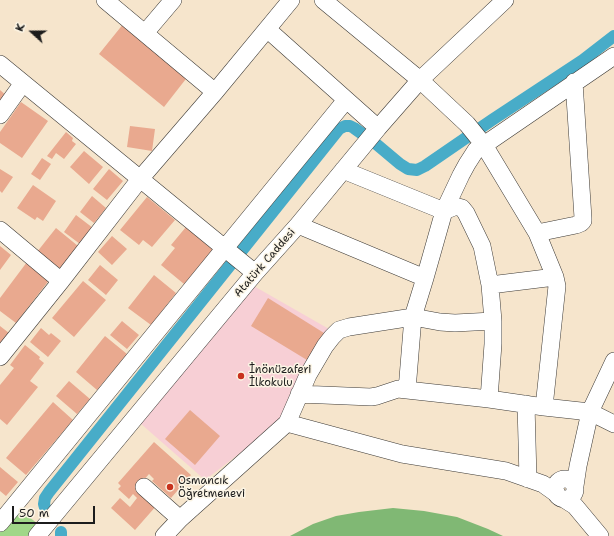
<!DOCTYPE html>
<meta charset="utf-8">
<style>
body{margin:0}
#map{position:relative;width:614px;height:536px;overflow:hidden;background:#f6e5cc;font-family:"Shantell Sans",sans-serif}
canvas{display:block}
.north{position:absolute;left:12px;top:12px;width:40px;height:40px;-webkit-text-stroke:3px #fcf5e5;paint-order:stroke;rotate:291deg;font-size:11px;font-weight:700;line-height:16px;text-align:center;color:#1c1c1c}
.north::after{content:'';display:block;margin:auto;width:14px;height:18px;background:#1c1c1c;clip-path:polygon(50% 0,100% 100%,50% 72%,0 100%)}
.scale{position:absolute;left:12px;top:506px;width:83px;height:18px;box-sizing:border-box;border:2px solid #1c1c1c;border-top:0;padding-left:5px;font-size:12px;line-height:14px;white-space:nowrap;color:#1c1c1c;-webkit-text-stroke:3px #fcf5e5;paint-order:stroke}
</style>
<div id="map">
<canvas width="614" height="536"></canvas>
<div class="north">K</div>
<div class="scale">50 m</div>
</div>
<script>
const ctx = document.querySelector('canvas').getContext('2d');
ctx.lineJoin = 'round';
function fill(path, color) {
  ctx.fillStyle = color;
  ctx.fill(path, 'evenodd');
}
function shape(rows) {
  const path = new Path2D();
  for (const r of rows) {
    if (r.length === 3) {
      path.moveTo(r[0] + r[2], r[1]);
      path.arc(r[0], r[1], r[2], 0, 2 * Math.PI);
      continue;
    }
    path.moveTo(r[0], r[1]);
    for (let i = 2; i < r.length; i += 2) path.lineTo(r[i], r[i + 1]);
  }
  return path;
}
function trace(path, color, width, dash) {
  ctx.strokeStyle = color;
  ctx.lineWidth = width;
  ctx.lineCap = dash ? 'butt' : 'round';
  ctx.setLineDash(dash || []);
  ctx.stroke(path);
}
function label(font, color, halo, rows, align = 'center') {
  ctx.font = font + ' "Shantell Sans",sans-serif';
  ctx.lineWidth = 3;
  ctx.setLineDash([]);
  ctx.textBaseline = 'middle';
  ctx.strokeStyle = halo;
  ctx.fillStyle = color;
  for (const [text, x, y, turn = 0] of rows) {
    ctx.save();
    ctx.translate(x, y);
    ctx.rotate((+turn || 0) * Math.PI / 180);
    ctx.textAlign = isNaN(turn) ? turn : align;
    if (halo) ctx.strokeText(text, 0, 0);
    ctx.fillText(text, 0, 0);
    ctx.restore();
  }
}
fill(shape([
 [252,285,329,329,278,424,205,480,140,423]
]), '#f7cfd5');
fill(shape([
 [14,505,43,528,37,536,0,536,0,523]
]), '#a0d788');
fill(shape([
 [393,508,424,511,457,517,488,529,503,536,290,536,313,524,336,516,359,512]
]), '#80b874');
trace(shape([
 [49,515,46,511,44,504,45,498,49,492,339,129,345,126,350,126,354,128,375,143,400,164,408,169,417,170,425,166,492,120,583,60,614,36],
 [61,532,61,536]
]), '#48acc8', 12);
fill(shape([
 [124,23,189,75,164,107,99,54],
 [0,90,8,97,0,107],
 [21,102,48,121,22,158,0,143,0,132],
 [130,126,155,129,152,151,127,147],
 [66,132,73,138,72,141,76,144,64,159,56,153,52,159,47,156],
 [84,151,103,167,89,184,70,167],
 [42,158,51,164,40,180,31,174],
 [0,169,13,177,2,193,0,191],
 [109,169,123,181,107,200,93,189],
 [33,185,56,201,43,221,37,217,35,220,17,208],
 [92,196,106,208,94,223,80,212],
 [147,197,175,220,152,247,143,240,139,245,120,230],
 [76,215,93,228,80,244,64,232],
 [186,227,213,250,184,284,161,265,175,248,171,245],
 [56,228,78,246,61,269,37,252],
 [112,236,127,249,112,265,98,252],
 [0,246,11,255,0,270],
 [27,262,50,279,16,323,0,311,0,298],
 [100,265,118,280,106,295,88,280],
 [154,275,176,293,151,325,128,308],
 [83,281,106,300,74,337,52,318],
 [268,298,324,333,307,360,251,326],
 [122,321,139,335,127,349,110,335],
 [0,326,9,333,0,344],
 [41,328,49,335,51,333,61,341,48,357,30,342],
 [105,336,127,354,97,390,76,372],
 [25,345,40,357,39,359,44,363,30,381,38,387,7,425,0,419,0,385,14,368,10,365],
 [69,381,90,399,77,414,56,396],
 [53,402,73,420,26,475,6,458],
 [190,410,220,436,195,465,165,439],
 [154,442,191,475,171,498,152,481,154,479,149,474,135,490,157,505,135,530,111,508,120,498,130,507,137,498,133,494,129,499,118,489,121,486,118,483],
 [0,467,18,482,6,496,0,491]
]), '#e9a98f');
const minor = shape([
 [105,0,215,92],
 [323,0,420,80,467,124,484,145,537,233,555,277,557,286,544,407],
 [267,29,378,128],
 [145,33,173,0],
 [0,64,255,273],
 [0,115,23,83],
 [343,170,444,211,454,207,458,207,462,208,466,213,482,246,490,285,493,321,493,344,489,399],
 [298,225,425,278],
 [0,230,61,281],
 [537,233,576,225,581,223,583,221,583,218,574,82],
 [490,285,555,277],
 [0,357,61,281,140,179,215,92,291,0],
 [407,390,413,317,425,278,444,211,461,175,467,164,476,150,484,145,614,56],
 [299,394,371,397,377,396,398,389,407,390,489,399,544,407,590,412,614,424],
 [526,404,528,479],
 [287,423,402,454,506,471,543,484,557,494],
 [565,489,10],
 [575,486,578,466,590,412,614,361],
 [144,487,180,519],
 [564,499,575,506,600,536],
 [0,523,346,100],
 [37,536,60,508,255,273,298,225,378,128,420,80,505,0],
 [164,536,180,519,287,423,308,375,325,346,332,337,339,330,349,327,413,317,440,322,455,323,493,321]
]);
trace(minor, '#3d3a36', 18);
trace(minor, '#fff', 17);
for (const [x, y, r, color] of [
 [241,376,4,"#c8321e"],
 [170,487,4,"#c8321e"]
]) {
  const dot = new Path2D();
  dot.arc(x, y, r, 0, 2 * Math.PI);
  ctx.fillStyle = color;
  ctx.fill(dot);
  trace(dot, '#fcf5e5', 1.5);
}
label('11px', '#1c1c1c', '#fcf5e5', [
 ["Atatürk Caddesi",265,263,-49]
]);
label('11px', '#1c1c1c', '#fcf5e5', [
 ["İnönüzaferi",249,370],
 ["İlkokulu",249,383],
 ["Osmancık",178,481],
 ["Öğretmenevi",178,494]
], 'left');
</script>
